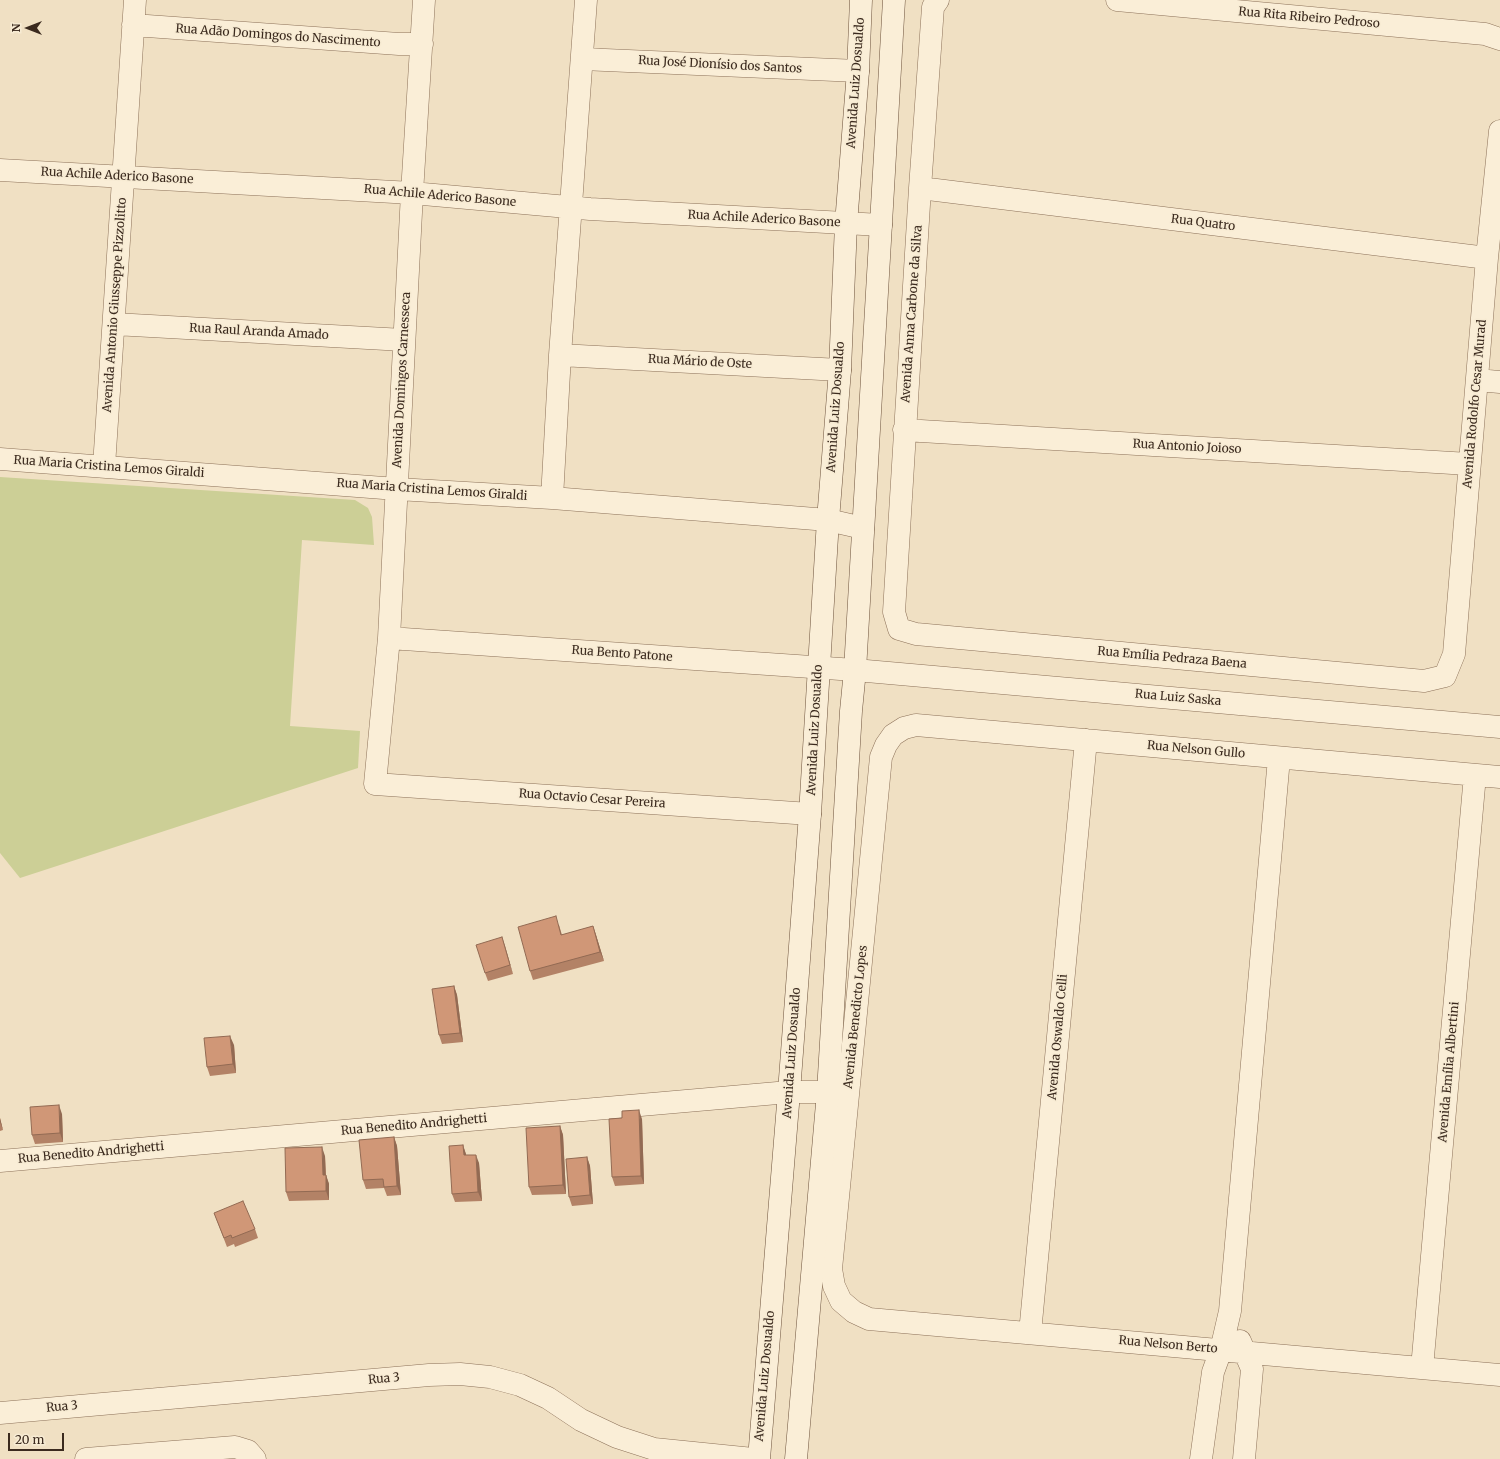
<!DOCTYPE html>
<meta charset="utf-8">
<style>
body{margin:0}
#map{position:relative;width:1500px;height:1459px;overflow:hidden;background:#f0e0c3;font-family:Merriweather,serif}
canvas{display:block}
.north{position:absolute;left:8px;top:8px;width:40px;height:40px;-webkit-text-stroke:3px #f7ebd3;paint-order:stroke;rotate:270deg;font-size:11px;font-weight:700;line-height:16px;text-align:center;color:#3b2a1e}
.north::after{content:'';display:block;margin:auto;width:14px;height:18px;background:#3b2a1e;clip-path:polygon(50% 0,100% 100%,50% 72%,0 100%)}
.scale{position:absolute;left:8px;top:1433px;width:56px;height:18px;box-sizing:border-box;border:2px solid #3b2a1e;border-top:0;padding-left:5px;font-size:12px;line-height:14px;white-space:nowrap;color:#3b2a1e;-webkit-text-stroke:3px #f7ebd3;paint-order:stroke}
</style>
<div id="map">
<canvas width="1500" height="1459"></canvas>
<div class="north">N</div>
<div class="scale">20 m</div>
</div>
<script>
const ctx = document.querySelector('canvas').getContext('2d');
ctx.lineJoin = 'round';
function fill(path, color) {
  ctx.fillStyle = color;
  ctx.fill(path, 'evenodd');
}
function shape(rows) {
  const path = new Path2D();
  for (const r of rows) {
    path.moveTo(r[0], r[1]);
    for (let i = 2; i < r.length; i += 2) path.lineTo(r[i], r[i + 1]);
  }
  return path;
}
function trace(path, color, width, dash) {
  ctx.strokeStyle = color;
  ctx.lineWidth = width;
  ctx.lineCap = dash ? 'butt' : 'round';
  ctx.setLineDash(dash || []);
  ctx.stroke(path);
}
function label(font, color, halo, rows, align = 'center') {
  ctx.font = font + ' Merriweather,serif';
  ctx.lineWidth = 3;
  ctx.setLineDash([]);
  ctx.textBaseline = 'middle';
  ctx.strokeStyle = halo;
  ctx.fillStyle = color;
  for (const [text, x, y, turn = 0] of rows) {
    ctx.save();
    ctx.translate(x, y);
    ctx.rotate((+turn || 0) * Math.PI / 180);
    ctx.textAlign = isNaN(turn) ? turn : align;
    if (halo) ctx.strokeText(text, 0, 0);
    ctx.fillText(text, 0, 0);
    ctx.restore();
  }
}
fill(shape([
 [0,477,355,500,368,508,372,517,374,545,302,540,290,726,360,731,358,768,20,878,0,853]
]), '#cccf96');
const street = shape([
 [424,0,412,193,389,638,375,784,810,814],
 [938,0,933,7,920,188,894,612,899,629,916,634,1424,681,1445,676,1454,654,1487,258,1500,131],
 [1117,0,1485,34,1500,39],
 [133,25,399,44,422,44],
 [582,59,858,71],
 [0,170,412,193,590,209,881,225],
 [920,188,1487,258],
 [114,324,404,340],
 [560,355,840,370],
 [1477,380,1500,382],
 [904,430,1469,464],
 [0,459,397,489,552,498,828,520,863,528],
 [104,466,135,0],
 [552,498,560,355,586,0],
 [389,638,855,670,1500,727],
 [1500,777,916,725,904,728,893,735,886,745,881,757,831,1269,834,1286,841,1301,854,1312,869,1319,1500,1375],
 [0,1161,789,1092,828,1092],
 [1030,1333,1086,740],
 [1240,1341,1252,1369,1244,1459],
 [1422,1368,1475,775],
 [0,1413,429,1375,460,1374,490,1377,520,1385,548,1398,581,1420,617,1437,654,1449,753,1459],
 [86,1459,235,1447,248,1451,255,1459],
 [1201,1459,1213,1372,1221,1350,1230,1311,1279,758]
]);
const secondary = shape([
 [759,1459,789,1092,810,814,828,520,840,370,846,224,858,71,861,0],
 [796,1459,828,1092,851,711,855,670,894,0]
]);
trace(street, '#8c7159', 23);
trace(secondary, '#6d523c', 23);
trace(street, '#faeed7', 22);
trace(secondary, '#faeed7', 22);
fill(shape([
 [559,925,562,935,593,926,596,935,604,961,533,980,530,971],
 [502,937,513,974,488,981,485,973],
 [454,986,457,995,463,1042,442,1044,439,1035],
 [234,1045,236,1073,210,1076,207,1067],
 [62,1114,63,1142,35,1144,32,1135],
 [0,1118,3,1130,0,1131],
 [622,1118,642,1119,644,1184,615,1186,612,1177],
 [560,1126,563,1135,566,1194,532,1195,529,1187],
 [394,1137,397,1146,401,1195,387,1196,384,1188,366,1189,363,1180],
 [463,1145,466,1155,479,1163,482,1201,455,1202,452,1194],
 [325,1156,326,1175,329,1184,329,1200,289,1201,286,1192],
 [587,1157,590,1166,593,1204,572,1206,569,1197],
 [214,1213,255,1229,258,1238,235,1247,234,1244,227,1247]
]), '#b38266');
fill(shape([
 [593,926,596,935,604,961,600,952],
 [502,937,505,946,513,974,510,965],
 [454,986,457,995,463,1042,460,1033],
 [230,1036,234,1045,236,1073,233,1064],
 [59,1105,62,1114,63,1142,60,1133],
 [639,1110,642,1119,644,1184,641,1176],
 [0,1118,3,1130,0,1122],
 [560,1126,563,1135,566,1194,563,1185],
 [394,1137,397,1146,401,1195,397,1186],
 [463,1145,466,1154,467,1164,464,1155],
 [322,1147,325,1156,326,1184,323,1175],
 [476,1155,479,1163,482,1201,478,1192],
 [587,1157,590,1166,593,1204,590,1195],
 [326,1175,329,1184,329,1200,326,1191]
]), '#926a53');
const building = shape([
 [556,916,561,935,593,926,600,952,530,971,518,927,556,916],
 [502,937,510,965,485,973,476,945,502,937],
 [454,986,460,1033,439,1035,432,989,454,986],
 [230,1036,233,1064,207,1067,204,1038,230,1036],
 [59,1105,60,1133,32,1135,30,1107,59,1105],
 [639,1110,641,1176,612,1177,609,1119,622,1118,622,1111,639,1110],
 [560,1126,563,1185,529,1187,526,1128,560,1126],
 [394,1137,397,1186,384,1187,383,1179,363,1180,359,1140,394,1137],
 [463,1145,464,1155,476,1155,478,1192,452,1194,449,1146,463,1145],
 [322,1147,323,1175,326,1175,326,1191,286,1192,285,1148,322,1147],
 [587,1157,590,1195,569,1197,566,1159,587,1157],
 [243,1201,255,1229,232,1238,231,1235,224,1238,214,1213,243,1201]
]);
fill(building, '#d09777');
trace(building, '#926a53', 1);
label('12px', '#3b2a1e', '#f7ebd3', [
 ["Rua Rita Ribeiro Pedroso",1309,18,5],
 ["Rua Adão Domingos do Nascimento",278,36,4],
 ["Rua José Dionísio dos Santos",720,65,3],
 ["Avenida Luiz Dosualdo",856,83,-86],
 ["Rua Achile Aderico Basone",117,176,3],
 ["Rua Achile Aderico Basone",440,196,5],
 ["Rua Achile Aderico Basone",764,219,3],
 ["Rua Quatro",1203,223,7],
 ["Avenida Antonio Giusseppe Pizzolitto",115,305,-86],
 ["Avenida Anna Carbone da Silva",912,314,-86],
 ["Rua Raul Aranda Amado",259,332,3],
 ["Rua Mário de Oste",700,362,3],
 ["Avenida Domingos Carnesseca",402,380,-87],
 ["Avenida Rodolfo Cesar Murad",1475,404,-85],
 ["Avenida Luiz Dosualdo",836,407,-86],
 ["Rua Antonio Joioso",1187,447,3],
 ["Rua Maria Cristina Lemos Giraldi",109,467,4],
 ["Rua Maria Cristina Lemos Giraldi",432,490,4],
 ["Rua Bento Patone",622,654,4],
 ["Rua Emília Pedraza Baena",1172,658,5],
 ["Rua Luiz Saska",1178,698,5],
 ["Avenida Luiz Dosualdo",815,730,-87],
 ["Rua Nelson Gullo",1196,750,5],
 ["Rua Octavio Cesar Pereira",592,799,4],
 ["Avenida Benedicto Lopes",856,1017,-84],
 ["Avenida Oswaldo Celli",1058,1037,-85],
 ["Avenida Luiz Dosualdo",792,1053,-86],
 ["Avenida Emília Albertini",1449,1072,-85],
 ["Rua Benedito Andrighetti",414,1125,-5],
 ["Rua Benedito Andrighetti",91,1153,-5],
 ["Rua Nelson Berto",1168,1345,5],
 ["Avenida Luiz Dosualdo",765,1376,-85],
 ["Rua 3",384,1379,-5],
 ["Rua 3",62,1407,-5]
]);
</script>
